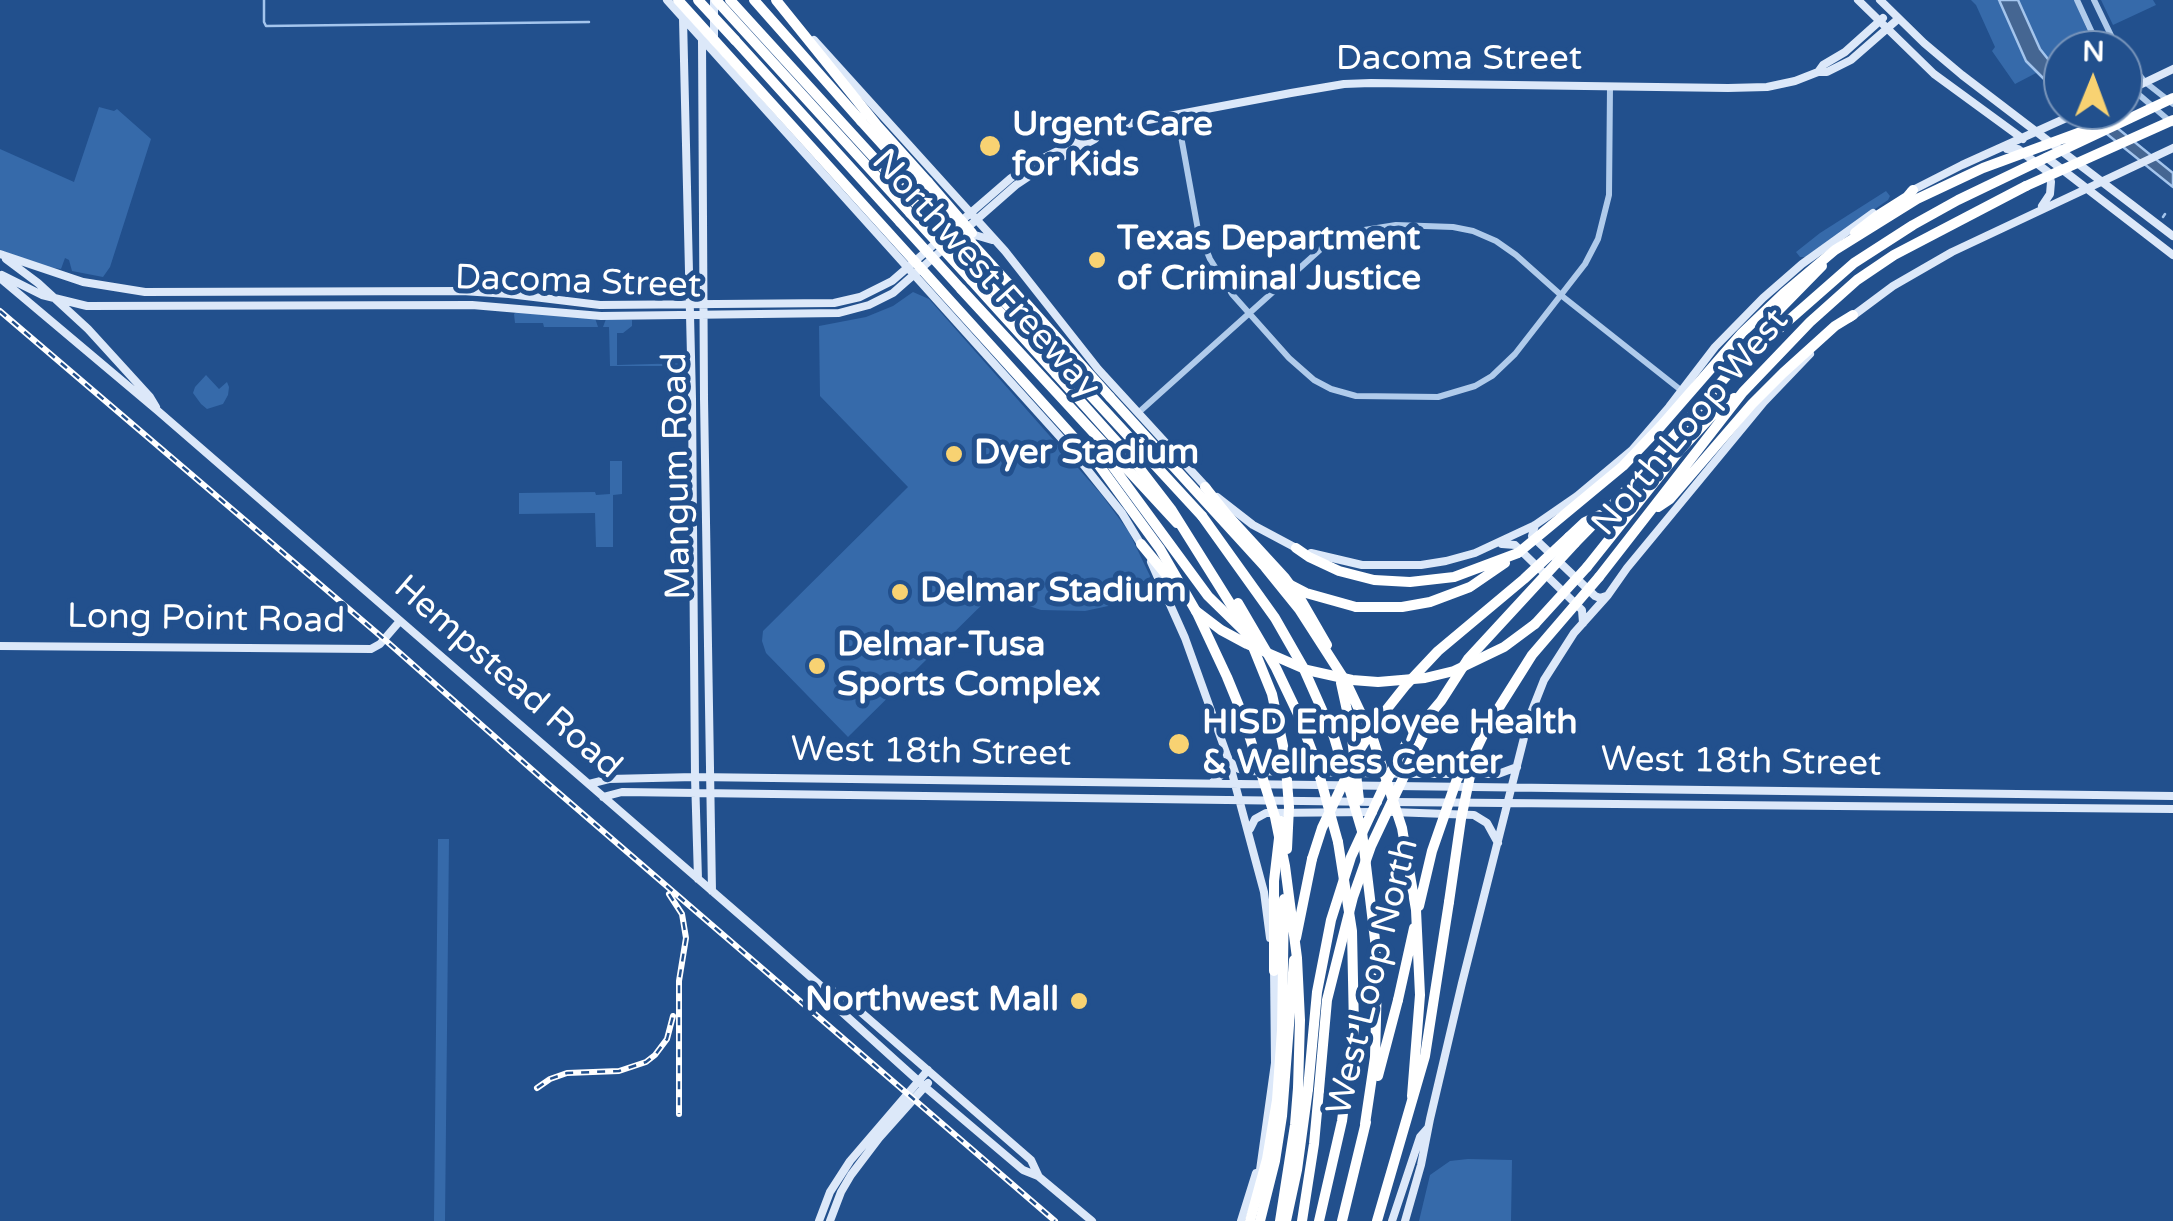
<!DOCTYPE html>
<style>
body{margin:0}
#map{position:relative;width:2173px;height:1221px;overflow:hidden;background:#22508d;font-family:"Varela Round",sans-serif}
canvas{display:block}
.north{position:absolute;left:2043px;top:30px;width:100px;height:100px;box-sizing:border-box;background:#22508d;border:2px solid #7a96bb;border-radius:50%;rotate:1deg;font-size:28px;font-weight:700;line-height:40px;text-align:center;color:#fff}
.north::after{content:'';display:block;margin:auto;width:35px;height:45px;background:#f8d272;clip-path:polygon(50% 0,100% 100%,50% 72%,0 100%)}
</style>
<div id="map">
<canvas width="2173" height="1221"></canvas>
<div class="north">N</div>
</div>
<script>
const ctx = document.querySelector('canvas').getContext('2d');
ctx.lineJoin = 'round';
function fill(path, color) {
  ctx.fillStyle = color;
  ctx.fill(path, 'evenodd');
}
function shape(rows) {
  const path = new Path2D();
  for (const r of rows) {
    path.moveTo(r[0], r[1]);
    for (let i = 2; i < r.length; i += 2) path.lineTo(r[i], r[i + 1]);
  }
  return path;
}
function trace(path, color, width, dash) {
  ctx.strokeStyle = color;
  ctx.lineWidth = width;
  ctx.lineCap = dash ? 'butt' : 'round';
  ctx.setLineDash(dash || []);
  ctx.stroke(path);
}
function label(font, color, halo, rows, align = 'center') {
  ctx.font = font + ' "Varela Round",sans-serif';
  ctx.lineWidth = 10;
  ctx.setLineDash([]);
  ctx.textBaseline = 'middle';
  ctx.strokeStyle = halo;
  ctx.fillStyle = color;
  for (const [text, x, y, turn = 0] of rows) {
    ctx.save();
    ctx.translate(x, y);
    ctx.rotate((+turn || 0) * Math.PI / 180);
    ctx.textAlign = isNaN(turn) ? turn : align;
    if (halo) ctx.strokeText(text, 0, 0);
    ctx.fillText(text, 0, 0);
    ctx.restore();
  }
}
fill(shape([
 [1971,0,2074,0,2093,43,2080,50,2063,50,2063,59,2015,84,1992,51,1995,47,1976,5],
 [2101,0,2153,0,2156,5,2113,25],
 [99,107,114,111,117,109,151,139,110,267,103,277,72,271,69,260,65,258,61,269,43,266,0,250,0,149,74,182],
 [1886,191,1890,196,1888,200,1806,257,1800,257,1796,252,1820,233],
 [913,292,929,299,1101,494,1129,532,1150,576,1148,588,1136,600,1085,611,1041,610,1014,601,1015,594,1004,583,848,737,766,653,762,641,763,631,908,487,820,396,819,326,866,317,893,306],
 [517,311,595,318,598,327,544,327,543,323,515,323,514,314],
 [606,319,632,320,632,326,623,333,617,333,617,365,686,363,687,369,683,371,679,366,610,366,609,327,603,327],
 [206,375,219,389,227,382,229,387,228,395,223,404,207,409,201,404,193,393,195,387],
 [610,461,622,461,622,494,613,495,613,547,596,547,595,513,519,514,519,493,595,492,596,495,610,494],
 [438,839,449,839,445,1221,434,1221],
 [1468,1159,1512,1160,1511,1221,1419,1221,1430,1175,1450,1161]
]), '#366aaa');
const water = shape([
 [1999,0,2018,0,2040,49,2063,78,2063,98,2026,61,1999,0],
 [2077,110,2095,110,2173,173,2173,187,2077,110]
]);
fill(water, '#456692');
trace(water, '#a4c5ed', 2.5);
trace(shape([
 [264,0,264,22,266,26,589,22],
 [2163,217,2165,214]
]), '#a4c5ed', 2.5);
trace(shape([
 [2077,0,2100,50],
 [2094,0,2118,50],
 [2123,56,2145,82,2173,104],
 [2123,81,2172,123],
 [1177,114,1198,230,1210,259,1232,294,1289,358,1314,380,1331,389,1356,396,1438,397,1475,386,1492,376,1515,354,1585,264,1598,239,1609,195,1610,87],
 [1138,413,1322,248,1358,231,1396,225,1453,227,1473,231,1496,241,1516,255,1562,296,1682,391]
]), '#b0cbeb', 6);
trace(shape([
 [667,0,1070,448,1122,513,1142,546],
 [714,0,714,40],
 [1858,0,1934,74,2023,139],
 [1880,0,1924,43,1962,75,2173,236],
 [683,18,692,399,695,777,698,879],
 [702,40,704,398,712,891],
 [814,40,1005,251,1098,369,1207,488],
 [1818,72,1823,65,1845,52,1883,18],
 [2123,93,2173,69],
 [2007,149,2018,149,2048,172,2051,182,2050,194,2042,206],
 [2046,157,2173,255],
 [1911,191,1962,165,2084,110],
 [953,252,975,235,992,240],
 [0,254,83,282,145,292,462,291,509,294,600,305,834,303,860,297,892,281,1011,178,1035,162,1082,139,1132,123,1291,93,1344,84,1371,83,1728,88,1767,87,1795,81,1818,72,1827,72,1851,60,1898,19],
 [6,259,38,283,88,329,150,397,156,407],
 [2,275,42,295,87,306,472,305,601,316,839,313,869,305,893,293,1016,185,1040,169,1095,139],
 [0,278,158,411,756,929,821,986,833,1004,925,1087,1023,1170,1038,1176,1092,1221],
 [1850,318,1893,286,1952,252,2173,148],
 [1217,497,1253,525,1298,549],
 [1535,525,1532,536,1595,596,1600,598,1606,596],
 [1502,544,1515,545,1582,610,1583,623],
 [1311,553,1362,565,1421,565,1446,561,1475,553,1535,525,1577,496,1632,450,1669,407,1715,347,1763,298,1802,264,1873,213],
 [1151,562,1185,638,1228,758,1264,892,1270,938],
 [0,646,371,649,380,644,399,622],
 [1230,762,1239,769,1246,771,1412,774,1498,774,1517,767],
 [1212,783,1221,775,1228,758],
 [589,784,609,779,695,777,2173,796],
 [603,797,622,792,1378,802],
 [1392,802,2173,809],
 [1392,812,1474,815,1487,823,1498,843],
 [1250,829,1255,819,1266,813,1373,812],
 [821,986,840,994,1031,1160,1038,1175],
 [1259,1177,1275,1063,1274,967],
 [819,1221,830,1192,850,1161,928,1070],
 [830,1221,841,1192,851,1175,879,1138,928,1083],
 [1241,1221,1256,1173],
 [1392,1221,1420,1137,1428,1128],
 [1405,1221,1421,1165,1430,1119,1462,983,1529,718,1544,680,1574,633,1608,595,1627,568,1764,402,1810,354]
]), '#dce8f9', 8);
trace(shape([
 [716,0,910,213],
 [730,0,918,206],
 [754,0,861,121],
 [776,0,876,124,928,182],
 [735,40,900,222],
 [1855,233,1877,216,1907,197,1913,190],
 [978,273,1202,516],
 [971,280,1056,374],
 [961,289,1177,523],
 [1018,294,1110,397],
 [1747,350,1776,313,1822,266],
 [1097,445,1208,596,1248,635],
 [1205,487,1229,517,1285,578,1301,600,1327,645],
 [1658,507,1670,499,1752,404,1783,373,1835,326,1853,315],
 [1569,537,1585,522,1600,515],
 [1575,543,1619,498,1731,371,1854,263,1913,225,1958,200,2035,163],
 [1141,544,1182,594],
 [1296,548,1309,557,1339,571,1374,580,1410,582,1454,577,1518,553],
 [1587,567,1681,449,1718,409,1734,398],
 [1599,577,1743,392,1810,322,1857,280,1894,255,2026,186],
 [1356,607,1402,607,1430,602,1470,587,1505,563],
 [1196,611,1221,630,1247,644,1307,670,1352,680,1378,682,1425,678,1454,671,1504,647,1535,624],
 [1362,832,1375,940,1377,981,1375,1057,1365,1124],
 [1296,938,1312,859],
 [1274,971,1274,881,1281,821],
 [1378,1076,1398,1000],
 [1260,1221,1275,1161,1282,1116,1294,960],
 [1280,1221,1295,1125,1298,1088],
 [1286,1221,1297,1170,1308,1089],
 [1302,1221,1314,1144,1319,1090],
 [1319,1221,1342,1121,1354,1028,1352,931,1338,842],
 [1342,1221,1366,1122],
 [1377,1221,1425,1056,1449,902]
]), '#fff', 10);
const rail = shape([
 [0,311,384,639,546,782,1055,1221],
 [669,894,682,914,686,938,679,981,679,1114],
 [537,1088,550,1079,567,1073,619,1071,646,1062,655,1055,667,1039,673,1016]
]);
trace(rail, '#fff', 6);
trace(rail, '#22508d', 2.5, [8]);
trace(shape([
 [678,0,1098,464,1160,549,1197,613,1227,677,1243,716,1275,817,1285,866,1297,958,1300,1020,1298,1088],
 [698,0,735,40],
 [861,121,1018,294],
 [2035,163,2173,98],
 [928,182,972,233],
 [2026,186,2173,120],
 [918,206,978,273],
 [910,213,971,280],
 [900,222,961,289],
 [1056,374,1134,461,1171,509,1238,616,1251,642,1272,694,1285,755,1289,807,1287,849],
 [1110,397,1265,567,1299,609,1346,682,1373,739,1402,828,1416,910,1420,995,1412,1096],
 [1202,516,1275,618,1303,667,1334,737,1362,831],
 [1518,553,1623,466,1661,426,1742,333,1784,293,1835,250,1917,199,1983,168,2089,129,2118,123],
 [1277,578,1306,593,1356,607],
 [1238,603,1276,668,1297,712,1315,759,1338,842],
 [1535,624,1587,567],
 [1341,683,1351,729,1359,800],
 [1312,859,1322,828,1357,754,1379,719,1406,685,1438,651,1524,579,1569,537],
 [1449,902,1461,819,1474,757],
 [1419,906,1432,851,1457,779,1475,752,1488,725,1532,655,1599,577],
 [1398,1000,1414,928],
 [1308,1089,1317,992,1331,920,1351,857,1385,784,1408,740,1441,701,1468,659,1575,543],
 [1319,1090,1327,1000,1353,897,1371,846,1431,719],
 [1250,1221,1267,1159,1277,1100,1282,1030,1284,899]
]), '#fff', 10);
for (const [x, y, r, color] of [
 [990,146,12,"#f8d272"],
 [1097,260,10,"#f8d272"],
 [954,454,10,"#f8d272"],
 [900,592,10,"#f8d272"],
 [817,666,10,"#f8d272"],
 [1179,744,12,"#f8d272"],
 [1079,1001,10,"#f8d272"]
]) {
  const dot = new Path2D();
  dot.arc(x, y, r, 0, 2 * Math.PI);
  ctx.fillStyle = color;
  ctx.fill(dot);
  trace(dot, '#22508d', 4);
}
label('35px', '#fff', '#22508d', [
 ["Dacoma Street",1459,60],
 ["Northwest Freeway",985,275,48],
 ["Dacoma Street",578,283,2],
 ["North Loop West",1691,423,-50],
 ["Mangum Road",678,476,-91],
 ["Long Point Road",206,620,1],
 ["Hempstead Road",507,678,41],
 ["West 18th Street",931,753,1],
 ["West 18th Street",1741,763,1],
 ["West Loop North",1374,977,-76]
]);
label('bold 35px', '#fff', '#22508d', [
 ["Urgent Care",1012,126],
 ["for Kids",1012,166],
 ["Texas Department",1117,240],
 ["of Criminal Justice",1117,280],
 ["Dyer Stadium",974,454],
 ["Delmar Stadium",920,592],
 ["Delmar-Tusa",837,646],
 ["Sports Complex",837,686],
 ["HISD Employee Health",1202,724],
 ["& Wellness Center",1202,764],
 ["Northwest Mall",1059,1001,"right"]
], 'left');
</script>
